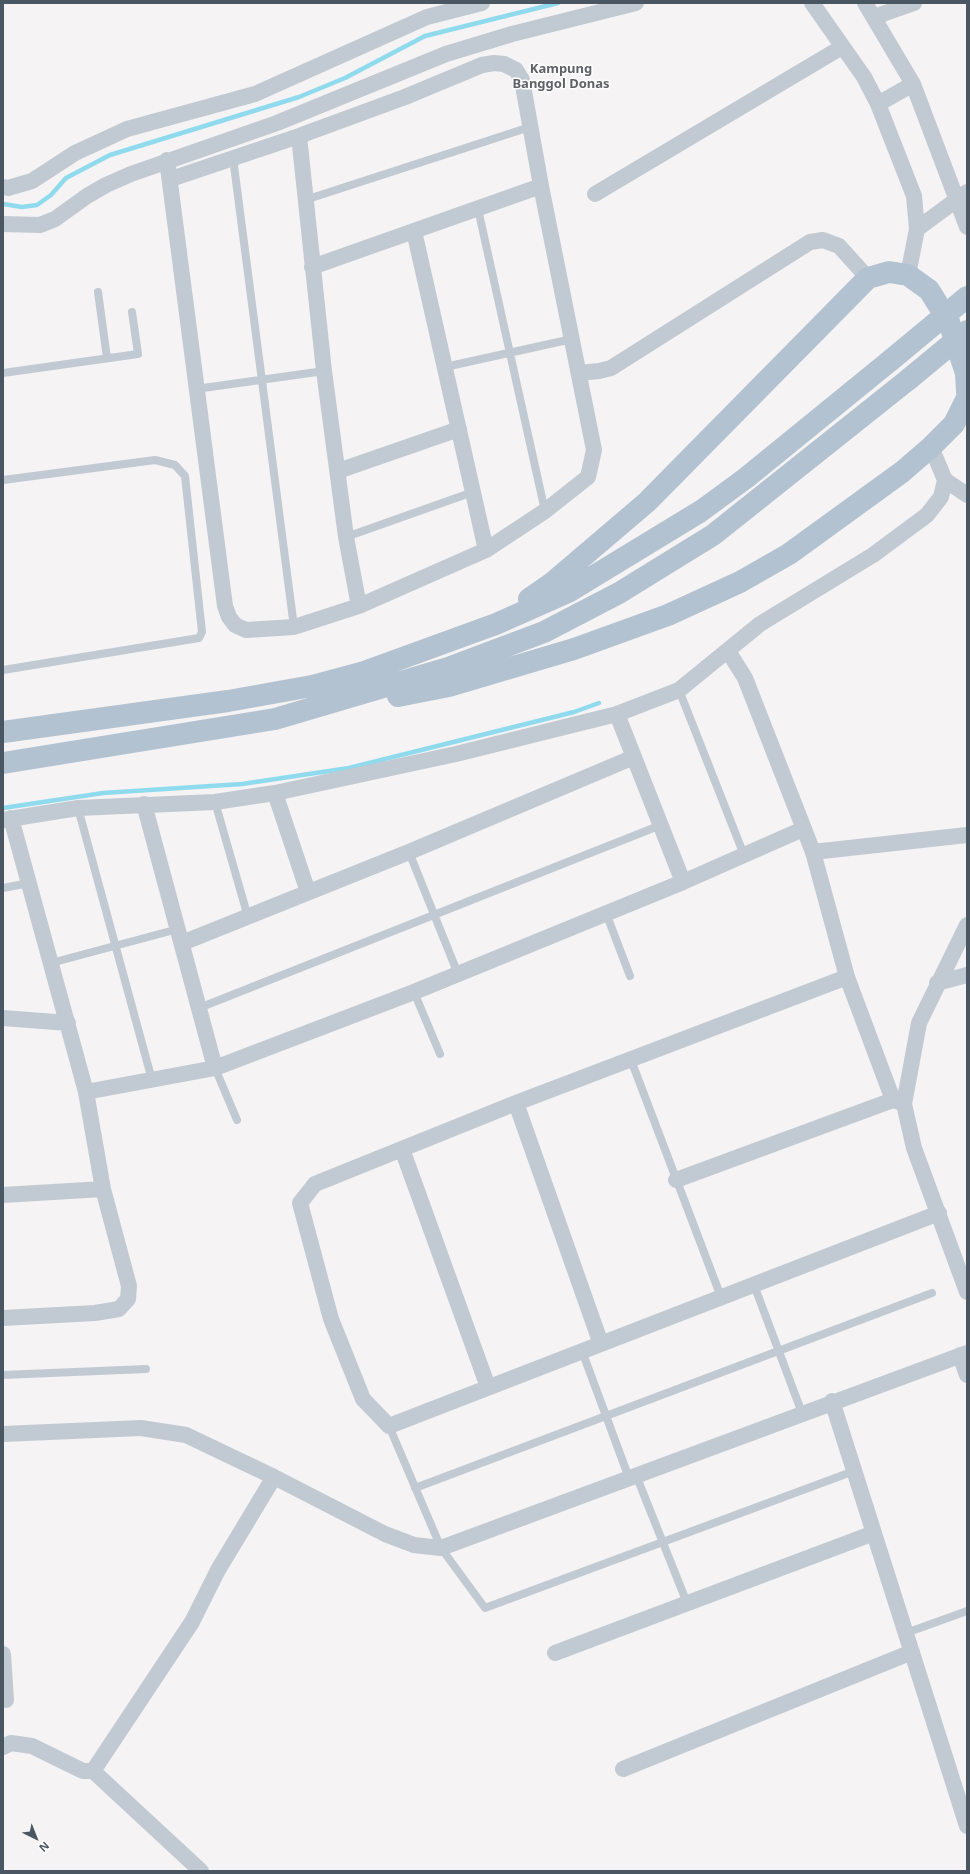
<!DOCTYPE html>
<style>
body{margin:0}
#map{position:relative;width:970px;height:1874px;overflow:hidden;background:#f5f3f3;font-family:"Noto Sans",sans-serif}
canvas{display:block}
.frame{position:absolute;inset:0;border:4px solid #4a5661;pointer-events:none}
.north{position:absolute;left:16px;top:1818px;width:40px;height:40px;-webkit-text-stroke:3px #fff;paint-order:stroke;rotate:137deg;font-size:11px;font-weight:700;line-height:16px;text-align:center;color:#4a5661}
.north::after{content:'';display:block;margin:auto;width:14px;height:18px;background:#4a5661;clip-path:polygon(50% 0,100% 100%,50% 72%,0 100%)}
</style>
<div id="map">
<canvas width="970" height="1874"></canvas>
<div class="frame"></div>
<div class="north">N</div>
</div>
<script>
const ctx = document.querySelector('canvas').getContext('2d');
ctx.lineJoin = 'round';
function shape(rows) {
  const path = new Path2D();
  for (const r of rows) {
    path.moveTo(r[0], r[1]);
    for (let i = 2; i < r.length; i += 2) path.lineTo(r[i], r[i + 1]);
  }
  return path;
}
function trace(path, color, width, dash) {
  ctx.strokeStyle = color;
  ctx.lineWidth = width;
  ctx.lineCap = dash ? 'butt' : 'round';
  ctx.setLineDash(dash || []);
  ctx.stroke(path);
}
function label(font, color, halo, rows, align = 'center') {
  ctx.font = font + ' "Noto Sans",sans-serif';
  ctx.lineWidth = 3;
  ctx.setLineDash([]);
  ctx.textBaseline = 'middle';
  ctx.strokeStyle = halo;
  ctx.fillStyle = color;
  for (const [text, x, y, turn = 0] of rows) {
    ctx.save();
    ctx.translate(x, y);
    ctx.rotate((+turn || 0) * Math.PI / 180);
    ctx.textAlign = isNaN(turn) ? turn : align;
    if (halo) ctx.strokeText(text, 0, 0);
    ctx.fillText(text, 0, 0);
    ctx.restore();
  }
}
trace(shape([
 [3,204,22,207,37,205,51,195,66,178,110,155,299,97,345,78,425,36,558,3],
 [3,808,103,793,242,784,349,768,574,712,599,703]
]), '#90daee', 4.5);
trace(shape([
 [233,158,294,627],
 [305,200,530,127],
 [478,209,545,511],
 [98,292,107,358],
 [445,367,572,339],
 [3,373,138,354,132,312],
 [196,389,324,371],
 [3,480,155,460,175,465,185,476,202,632,199,638,3,670],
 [346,537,473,492],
 [679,690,744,855],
 [215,802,248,917],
 [78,808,152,1080],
 [409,852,458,974],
 [3,888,29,883],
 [606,913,630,976],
 [51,963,178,929],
 [414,992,440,1054],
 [199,1008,661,825],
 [631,1060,721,1297],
 [215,1068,237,1120],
 [754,1285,802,1413],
 [582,1351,629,1478],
 [3,1375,146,1369],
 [389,1426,441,1548,485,1608,854,1471],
 [636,1475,687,1603],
 [415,1488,932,1293],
 [906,1633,967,1611]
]), '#c1cad2', 8);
trace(shape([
 [812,3,864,77,878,104,914,196,917,229,908,275],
 [865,3,913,84,967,227],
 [874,17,914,3],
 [878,104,913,84],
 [299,136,324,371,346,537,359,606],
 [167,160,225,606,229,617,235,625,246,630,294,627,359,606,486,550,545,511,588,477,594,450,541,186,522,80,516,70,504,64,494,63,482,65,405,97,299,136,171,179],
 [3,187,8,188,32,181,75,153,127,129,255,94,427,17,482,3],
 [595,194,842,47],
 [3,224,40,225,55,219,87,196,106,185,131,174,277,123,446,54,512,34,636,3],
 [917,229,967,192],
 [414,231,486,550],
 [312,267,541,186],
 [579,373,599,371,611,368,810,242,823,240,839,246,868,278],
 [338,471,459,429],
 [945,480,967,495],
 [728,651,745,678,813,852,847,977,893,1100],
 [617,714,683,882],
 [275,793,308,892],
 [144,804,215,1068],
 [3,820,78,808,215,802,275,793,456,754,617,714,679,690,760,624,873,555,927,515,941,497,945,480,931,447],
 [813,852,967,835],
 [967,925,919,1023,904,1104,914,1148,967,1292],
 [182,943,409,852,634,757],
 [847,977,516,1103,315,1184,300,1203,331,1319,363,1399,389,1426,939,1213],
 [937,983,967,975],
 [3,1018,68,1023],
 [86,1092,215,1068,414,992,683,882,803,829],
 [516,1103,601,1344],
 [402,1149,488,1387],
 [676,1180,893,1100,903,1103],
 [3,1195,103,1189],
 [3,1318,95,1313,119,1309,128,1299,129,1286,103,1189,86,1092,11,818],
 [960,1355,967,1375],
 [832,1401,967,1826],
 [3,1434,141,1428,186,1435,274,1477,385,1534,414,1545,441,1548,967,1353],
 [555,1653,874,1533],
 [3,1654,6,1700],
 [3,1747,11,1743,32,1746,83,1771,93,1771,201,1871],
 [623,1769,912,1652],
 [93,1771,192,1622,218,1570,274,1477]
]), '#c1cad2', 16);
trace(shape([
 [529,599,552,583,647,502,868,278,889,272,908,275,929,290,949,322,966,373,967,392],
 [398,696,449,686,574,649,668,615,740,582,789,554,902,472,931,447,954,424,967,398],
 [3,732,228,701,312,686,364,672,496,624,568,592,701,511,746,478,891,360],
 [3,763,275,719,448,668,544,632,619,593,713,535,909,379]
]), '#b3c2d1', 22);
trace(shape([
 [891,360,967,297],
 [909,379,967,331]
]), '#b3c2d1', 22);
label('bold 13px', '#5f6368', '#fff', [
 ["Kampung",561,69],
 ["Banggol Donas",561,84]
]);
</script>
